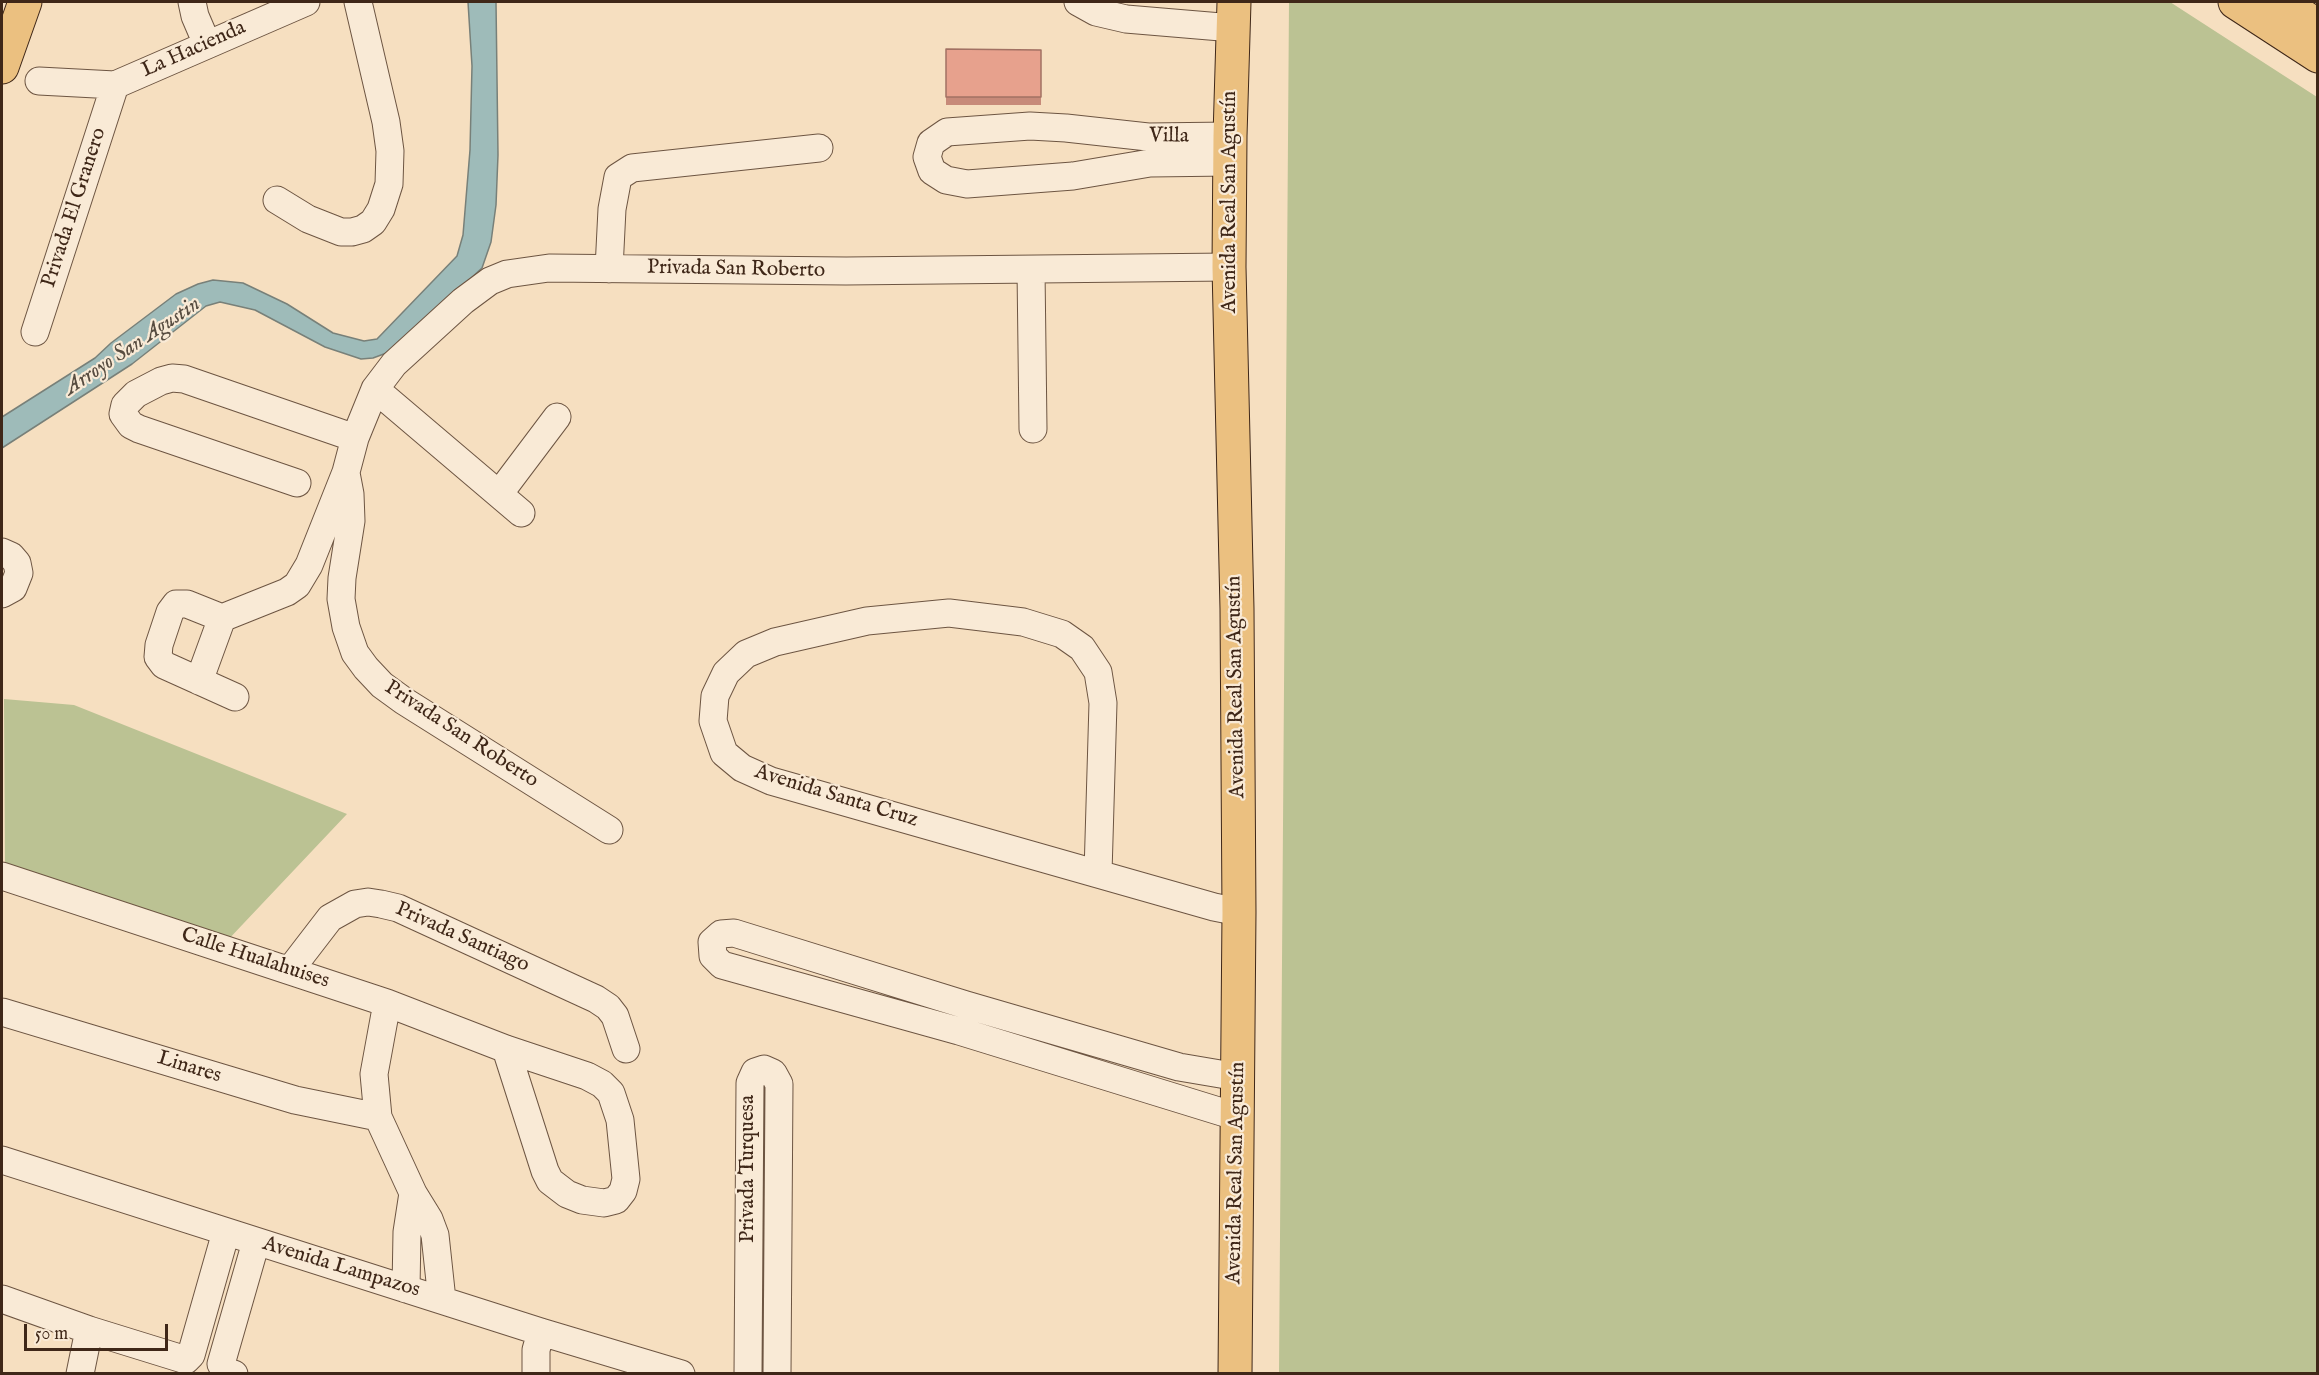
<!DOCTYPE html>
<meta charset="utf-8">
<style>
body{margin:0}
#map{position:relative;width:2319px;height:1375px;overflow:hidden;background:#f6dfc0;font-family:"IM FELL English",serif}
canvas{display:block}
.frame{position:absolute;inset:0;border:3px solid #3f2718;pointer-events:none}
.scale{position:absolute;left:24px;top:1324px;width:144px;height:27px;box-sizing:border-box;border:3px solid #3f2718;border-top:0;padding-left:8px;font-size:18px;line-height:21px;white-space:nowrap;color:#3f2718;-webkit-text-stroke:4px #f9ead6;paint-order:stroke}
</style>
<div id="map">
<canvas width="2319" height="1375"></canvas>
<div class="frame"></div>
<div class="scale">50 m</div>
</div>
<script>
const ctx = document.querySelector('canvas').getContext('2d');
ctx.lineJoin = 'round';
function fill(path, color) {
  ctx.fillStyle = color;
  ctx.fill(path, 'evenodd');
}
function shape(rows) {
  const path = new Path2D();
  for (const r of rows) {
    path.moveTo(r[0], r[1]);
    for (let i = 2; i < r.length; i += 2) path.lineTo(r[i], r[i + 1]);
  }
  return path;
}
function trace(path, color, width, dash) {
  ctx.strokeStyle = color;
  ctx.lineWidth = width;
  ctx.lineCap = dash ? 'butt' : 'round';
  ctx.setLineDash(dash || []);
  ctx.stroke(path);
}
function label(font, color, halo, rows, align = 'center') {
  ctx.font = font + ' "IM FELL English",serif';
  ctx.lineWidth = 4.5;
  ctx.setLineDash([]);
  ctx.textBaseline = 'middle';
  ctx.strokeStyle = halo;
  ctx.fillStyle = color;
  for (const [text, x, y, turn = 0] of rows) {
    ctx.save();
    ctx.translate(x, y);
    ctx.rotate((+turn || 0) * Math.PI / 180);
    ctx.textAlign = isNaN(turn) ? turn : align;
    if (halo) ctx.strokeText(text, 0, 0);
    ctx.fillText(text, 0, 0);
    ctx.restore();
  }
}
fill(shape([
 [1289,2,2170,2,2317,97,2317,1373,1279,1373],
 [4,699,74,705,347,814,226,942,5,872]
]), '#bbc293');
const water = shape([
 [468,2,496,2,498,155,496,205,491,242,482,268,392,351,373,358,361,359,325,347,255,310,220,302,206,306,132,364,2,448,2,417,95,358,111,343,176,294,198,284,213,280,243,283,287,304,333,333,364,341,377,339,457,256,463,235,470,150,472,66,468,2]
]);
fill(water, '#9ebbb9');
trace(water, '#788079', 1.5);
const minor = shape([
 [192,2,195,16,207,44],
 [1078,2,1096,12,1126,19,1233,28],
 [39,81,115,85,306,2],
 [1230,162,1150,163,1073,176,967,184,946,180,932,171,927,157,931,143,947,132,1030,126,1066,128,1148,137,1230,136],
 [277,200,308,219,341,232,352,232,363,229,373,222,381,209,389,184,390,151,386,122,358,2],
 [609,269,612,209,618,177,632,168,819,148],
 [1031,270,1033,429],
 [35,332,115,85],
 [375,389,521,513],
 [346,473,350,494,351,521,342,578,341,599,346,627,355,653,366,668,382,685,404,701,609,830],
 [297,483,139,429,131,425,123,414,125,405,136,394,161,381,172,378,184,379,355,438],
 [499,494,557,417],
 [2,552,11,556,17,563,19,573,13,588,2,594],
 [222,618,287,592,297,585,309,565,346,472,355,438,375,389,394,364,463,301,490,281,507,274,549,268,846,271,1229,267],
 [222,618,187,604,176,604,170,612,159,645,158,657,164,665,235,697],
 [199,681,222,618],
 [1098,873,1103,703,1098,672,1082,648,1062,634,1023,622,949,613,867,621,775,642,746,654,726,673,715,696,713,721,724,753,742,768,771,781,1214,907,1239,912],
 [2,876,387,1003,506,1049,587,1076,602,1084,611,1093,620,1120,626,1179,623,1191,616,1200,604,1203,582,1200,567,1194,550,1181,545,1171,506,1049],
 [290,970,330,918,355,904,368,902,381,904,398,908,596,999,608,1007,615,1016,626,1049],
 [387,1003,374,1074,378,1117,413,1193,429,1219,435,1235,442,1300],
 [2,1012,295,1100,378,1117],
 [1238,1077,1179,1067,966,1005,734,933,721,934,712,942,713,956,722,965,959,1031,1238,1117],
 [2,1160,541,1332,681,1374],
 [406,1289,407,1232,413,1193],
 [2,1299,89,1330,186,1360,191,1355,226,1232],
 [80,1374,89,1330],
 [234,1374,226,1372,221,1364,256,1242],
 [536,1374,536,1350,541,1332],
 [748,1374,750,1083,755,1072,764,1069,773,1073,779,1084,777,1374]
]);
const major = shape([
 [1234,2,1230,136,1229,267,1237,609,1239,912,1235,1374],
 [2235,2,2318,56],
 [2281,2,2318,26],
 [2,67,25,2]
]);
trace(minor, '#6d5542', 29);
trace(major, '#3f2718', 35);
trace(minor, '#f9ead6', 27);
trace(major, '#ebc080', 33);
fill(shape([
 [946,49,1041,50,1041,105,946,105]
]), '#c78a79');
const building = shape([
 [946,49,1041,50,1041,97,946,97,946,49]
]);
fill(building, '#e7a18d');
trace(building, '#a27163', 1.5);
label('21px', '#3f2718', '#f9ead6', [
 ["La Hacienda",194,50,-24],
 ["Villa",1169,137,1],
 ["Avenida Real San Agustín",1231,202,-90],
 ["Privada El Granero",75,208,-72],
 ["Privada San Roberto",736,270,1],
 ["Avenida Real San Agustín",1237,687,-91],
 ["Privada San Roberto",461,735,33],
 ["Avenida Santa Cruz",836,797,17],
 ["Privada Santiago",462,938,24],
 ["Calle Hualahuises",255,959,18],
 ["Linares",189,1068,17],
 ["Privada Turquesa",749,1169,-90],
 ["Avenida Real San Agustín",1237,1173,-89],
 ["Avenida Lampazos",341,1268,17]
]);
label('italic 22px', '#574c40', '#f9ead6', [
 ["Arroyo San Agustin",133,347,-34]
]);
</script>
